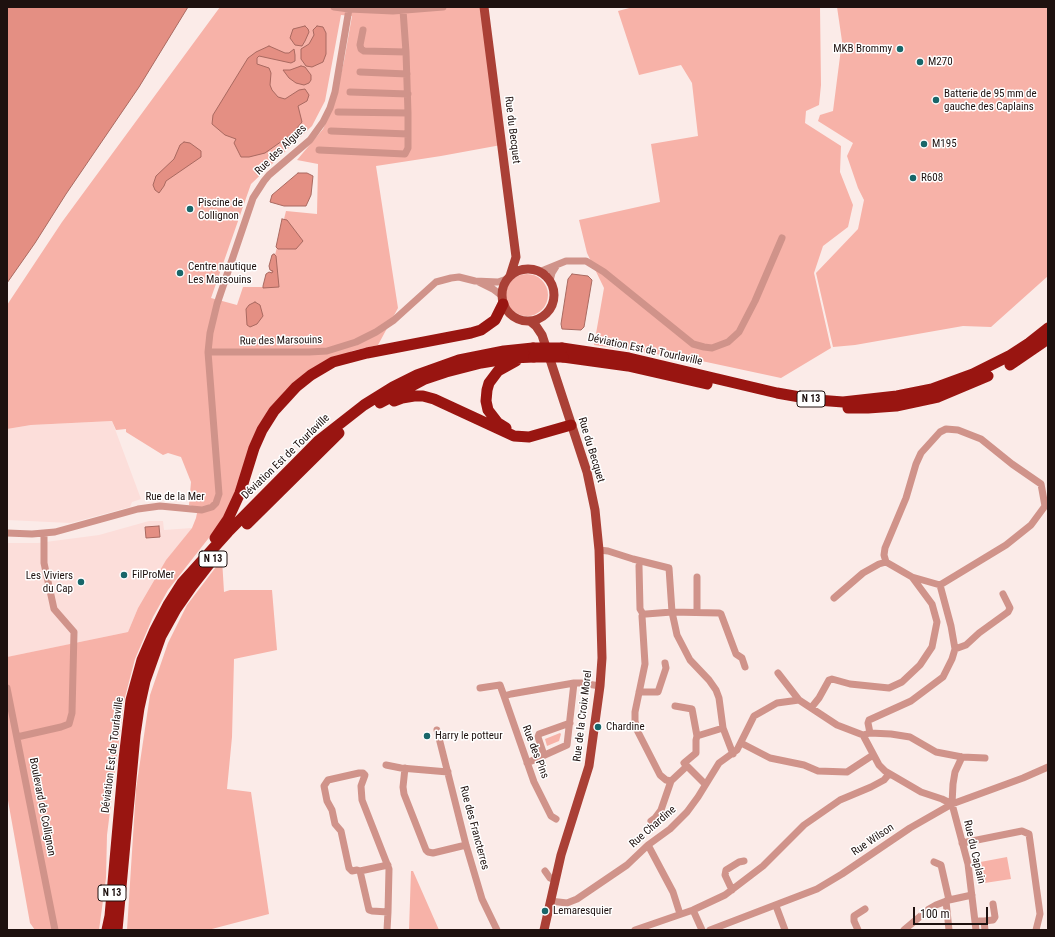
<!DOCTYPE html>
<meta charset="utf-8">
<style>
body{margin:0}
#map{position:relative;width:1055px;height:937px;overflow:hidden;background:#fbebe8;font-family:"Roboto Condensed",sans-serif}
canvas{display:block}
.frame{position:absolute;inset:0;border:8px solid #1e110f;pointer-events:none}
.scale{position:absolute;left:913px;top:907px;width:75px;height:18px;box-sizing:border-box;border:2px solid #1e110f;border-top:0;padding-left:5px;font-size:12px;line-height:14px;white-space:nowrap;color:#1e110f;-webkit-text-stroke:3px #fff;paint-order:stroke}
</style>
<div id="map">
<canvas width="1055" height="937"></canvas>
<div class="frame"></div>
<div class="scale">100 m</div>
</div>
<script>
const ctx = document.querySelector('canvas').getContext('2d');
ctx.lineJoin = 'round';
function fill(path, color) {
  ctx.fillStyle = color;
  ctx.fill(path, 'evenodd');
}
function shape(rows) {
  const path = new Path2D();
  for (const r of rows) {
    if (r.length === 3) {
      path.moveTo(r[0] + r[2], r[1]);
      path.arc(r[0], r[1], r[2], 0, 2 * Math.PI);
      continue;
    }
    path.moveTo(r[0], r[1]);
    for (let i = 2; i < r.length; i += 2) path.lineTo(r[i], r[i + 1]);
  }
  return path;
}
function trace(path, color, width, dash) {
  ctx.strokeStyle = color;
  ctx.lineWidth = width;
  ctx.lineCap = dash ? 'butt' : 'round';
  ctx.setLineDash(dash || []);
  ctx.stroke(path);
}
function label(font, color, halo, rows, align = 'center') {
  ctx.font = font + ' "Roboto Condensed",sans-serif';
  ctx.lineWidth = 3;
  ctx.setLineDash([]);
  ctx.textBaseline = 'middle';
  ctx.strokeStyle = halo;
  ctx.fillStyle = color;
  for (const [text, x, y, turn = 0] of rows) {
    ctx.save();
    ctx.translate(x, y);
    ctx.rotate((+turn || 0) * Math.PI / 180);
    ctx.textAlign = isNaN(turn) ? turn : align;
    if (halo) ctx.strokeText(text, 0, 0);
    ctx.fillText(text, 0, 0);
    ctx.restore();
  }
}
fill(shape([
 [112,421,141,499,132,502,130,507,71,523,7,520,7,429,31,425],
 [149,521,163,521,164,530,192,528,166,560,138,608,128,632,8,657,7,649,7,543,38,543,99,535]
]), '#fcdeda');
fill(shape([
 [220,7,484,7,501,145,441,156,376,166,398,308,378,345,352,351,285,391,232,503,215,530,168,590,153,617,135,659,124,701,107,835,106,878,99,930,35,930,30,923,7,795,7,657,128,632,138,608,166,560,192,528,196,518,198,508,189,505,191,482,181,457,168,453,163,455,126,432,126,429,116,430,112,421,31,425,7,429,7,305,62,222],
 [341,15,352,16,344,61,334,104,323,129,297,160,318,164,317,214,286,211,267,287,243,287,237,305,211,298,251,184,312,126,325,101],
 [633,7,820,7,821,85,819,105,806,111,805,123,841,146,840,172,853,205,848,227,823,246,814,273,831,348,781,378,697,360,594,345,604,288,587,253,579,220,660,202,651,144,698,136,692,83,681,65,639,75,618,11],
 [837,7,1048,7,1048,276,991,327,963,326,855,345,833,347,816,273,858,229,864,200,858,188,847,156,853,143,818,121,820,115,833,111,842,41],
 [527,295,21],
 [222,559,224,592,230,590,272,590,277,650,234,659,232,737,227,789,251,792,269,914,208,930,127,930,136,789,150,695,168,643,187,605],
 [560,733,561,734,559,741,547,746,545,739],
 [1007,857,1011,879,978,884,975,863],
 [411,871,413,871,439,930,409,930]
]), '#f7b2a8');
const water = shape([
 [7,7,188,7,139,87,66,194,35,243,7,283,7,7],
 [305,26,308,29,309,32,305,41,302,46,295,45,290,38,293,29,305,26],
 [317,26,323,27,326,33,326,54,323,62,312,67,306,66,301,59,301,49,309,44,314,35,313,30,317,26],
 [269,46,285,53,289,53,294,49,295,55,295,61,291,63,259,56,257,58,257,64,269,68,271,73,270,85,272,90,278,97,285,99,299,90,305,89,309,95,307,101,298,106,302,122,292,134,265,153,249,157,241,157,234,143,236,139,225,135,212,124,213,115,248,58,256,52,269,46],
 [301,66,305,67,311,75,311,80,309,83,304,85,296,83,289,78,283,70,290,70,301,66],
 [184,142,190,143,201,151,201,157,166,181,164,186,159,193,155,190,153,185,156,176,174,159,180,145,184,142],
 [298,173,307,173,313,176,311,195,306,206,284,206,270,202,272,195,298,173],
 [282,219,287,220,303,241,296,249,278,249,276,247,282,219],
 [274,254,276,256,279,287,263,288,263,286,266,274,269,272,272,273,273,271,270,270,269,266,272,255,274,254],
 [572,274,588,276,592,280,584,327,581,330,562,329,561,324,568,279,572,274],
 [255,302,260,305,263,316,257,324,250,327,247,325,246,309,249,305,255,302],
 [159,526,160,537,146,538,145,527,159,526]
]);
fill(water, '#e48f83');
trace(water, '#a96960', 1);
trace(shape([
 [334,7,349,9,393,11,443,7],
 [363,30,360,45,361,49,364,51,406,52],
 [360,72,407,74],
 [350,92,408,94],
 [338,112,408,113],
 [331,131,408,134],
 [319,150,405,154,408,148,408,113,406,52,403,10],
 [539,272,566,261,586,261,604,272,693,344,704,347,712,348,728,342,739,332,755,301,782,238],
 [550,281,552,273,557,265],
 [479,282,493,289,502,296],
 [208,352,309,352,327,351,356,342,376,332,394,320,436,282,451,278,459,277,475,281,498,282,507,279],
 [7,533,32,534,55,532,138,509,160,506,202,510,212,507,216,503,219,494,208,352,210,333,217,304,253,198,264,181,269,175,310,140,323,122,330,108,335,92,349,9],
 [599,550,608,551,633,559,669,568,672,612,677,635,690,660,709,680,716,690,719,698,723,728,733,754],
 [639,566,640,609,643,614],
 [697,577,697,612],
 [912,577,940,585],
 [834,598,863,573,879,564,886,562],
 [955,649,966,645,979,633,1008,612,1010,608,1003,594],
 [778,673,799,700,837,725,863,735,879,765,885,771,921,792,942,799,952,804],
 [7,688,55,930],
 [480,688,500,685,504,696],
 [639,692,658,692,666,668,665,663],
 [675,706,692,709,697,736],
 [811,708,819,698,829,680,832,679,850,684,889,688,902,682,920,665,932,647,937,622,932,604,912,577,886,562,884,555,885,548,906,498,916,464,921,453,940,432,946,429,958,430,981,439,1012,464,1041,484,1045,506,1031,525,1006,545,940,585,951,626,955,649,952,659,943,677,911,701,869,720,868,723,870,733,863,735],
 [723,728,697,736,696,740,696,753,684,763,687,766,671,781,666,780,660,775,637,730,635,721,635,712,645,664,642,616,643,614,646,614,672,612,719,613,721,614,736,654,742,658,745,667],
 [437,730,466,845,482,899,497,930],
 [870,733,891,734,910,737,936,752,962,757,985,758],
 [17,737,61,727,69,724,72,713,74,632,54,609,44,563,44,533],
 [741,743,770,758,804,765,818,771,847,772,873,755],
 [544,755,538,737,539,734,570,723],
 [962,757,955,772,953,784,952,804,968,864,976,930],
 [527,763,567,745,574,683],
 [386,765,401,768,448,772],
 [687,766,705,784],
 [405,768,403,787,404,794,426,850,428,852,433,853,466,845],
 [556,819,551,816,534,782,504,696,511,694,574,683,581,683,600,686],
 [651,821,655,818,661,810,671,781],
 [962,843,1022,831,1029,834,1040,914,1036,930],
 [648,845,673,892,680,914],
 [934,862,941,865,949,900],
 [360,871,388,865],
 [545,871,550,878,555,880],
 [732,890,725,875,726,870,739,862,744,861],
 [550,901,567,903,577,899,627,865,648,845,670,829,687,812,698,797,719,763,737,750,754,716,777,703,799,700],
 [946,901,949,930],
 [776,906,785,930],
 [693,910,702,930],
 [979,921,984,921,985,930],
 [984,921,993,920,995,917,993,904],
 [387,930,388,912,389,869,362,800,361,786,365,775,363,773,359,773,328,780,324,786,327,801,332,810,335,824,341,831,349,868,352,871,357,870,360,871,369,910,372,911,388,912],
 [635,930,693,910,725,895,763,866,804,825,840,800,871,787,884,780,889,774],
 [710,930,817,889,842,874,910,828,952,804,1023,778,1048,767],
 [858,930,854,921,854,916,865,909],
 [904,930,929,909,936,905,949,900,972,895]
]), '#d0938a', 7);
trace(shape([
 [484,7,516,257,510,276],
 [528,295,26],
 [530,321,536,326,542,335,587,472,595,510,599,550,602,658,600,686,589,766,561,855,544,930]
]), '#aa4036', 9);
trace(shape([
 [562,348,629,358,777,393,817,400,843,402,897,396,932,389,973,374,1009,356,1029,343,1048,328],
 [563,357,628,366,707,384],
 [1010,365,1048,339],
 [394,401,402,398,414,396,423,396,434,399,514,436,529,437,571,425],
 [380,403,425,379,446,372,481,363,511,358,534,357],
 [848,408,868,408,896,406,938,397,988,376],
 [506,428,498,423,488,410,486,401,487,390,489,383,498,371,516,361],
 [247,524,339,433],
 [215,538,228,519,240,493,254,448,262,430,274,411,296,387,311,375,333,362,367,353,471,333,481,330,495,320,503,304],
 [107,930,110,916,124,759,131,700,142,660,155,630,168,605,182,583,228,532,318,441,364,405,393,387,417,375,459,360,504,351,533,348],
 [117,930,135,735,139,708,145,681,161,636,176,609,192,586,213,559]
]), '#991511', 11);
trace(shape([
 [533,348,562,348],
 [534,357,563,357]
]), '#991511', 11);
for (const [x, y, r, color] of [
 [900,49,4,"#186669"],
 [920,62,4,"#186669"],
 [936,100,4,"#186669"],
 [924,144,4,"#186669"],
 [913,178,4,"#186669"],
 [190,209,4,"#186669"],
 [180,273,4,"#186669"],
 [124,575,4,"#186669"],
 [81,582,4,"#186669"],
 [598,727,4,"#186669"],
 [427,736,4,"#186669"],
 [545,911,4,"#186669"]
]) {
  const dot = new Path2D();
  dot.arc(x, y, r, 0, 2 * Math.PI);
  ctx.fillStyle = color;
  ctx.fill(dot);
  trace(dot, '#fff', 1.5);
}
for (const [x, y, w] of [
 [811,399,28],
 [213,559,28],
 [112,893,28]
]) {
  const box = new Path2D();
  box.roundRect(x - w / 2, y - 8, w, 16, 3);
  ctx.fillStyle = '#fff';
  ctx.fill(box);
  trace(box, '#1e110f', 1);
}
label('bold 10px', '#1e110f', null, [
 ["N 13",811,399],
 ["N 13",213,559],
 ["N 13",112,893]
]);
label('11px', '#1e110f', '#fff', [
 ["MKB Brommy",892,49,"right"],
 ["M270",928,62],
 ["Batterie de 95 mm de",944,94],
 ["gauche des Caplains",944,107],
 ["M195",932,144],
 ["R608",921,178],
 ["Piscine de",198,203],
 ["Collignon",198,216],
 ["Centre nautique",188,267],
 ["Les Marsouins",188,280],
 ["FilProMer",132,575],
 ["Les Viviers",73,576,"right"],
 ["du Cap",73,589,"right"],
 ["Chardine",606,727],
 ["Harry le potteur",435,736],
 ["Lemaresquier",553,911]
], 'left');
label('11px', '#1e110f', '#fff', [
 ["Rue du Becquet",512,130,83],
 ["Rue des Algues",281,150,-44],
 ["Rue des Marsouins",281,341,-1],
 ["Déviation Est de Tourlaville",645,350,12],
 ["Rue du Becquet",591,450,73],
 ["Déviation Est de Tourlaville",286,457,-44],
 ["Rue de la Mer",175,497],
 ["Rue de la Croix Morel",583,716,-83],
 ["Rue des Pins",535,752,69],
 ["Déviation Est de Tourlaville",113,755,-83],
 ["Boulevard de Collignon",42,807,79],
 ["Rue Chardine",653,827,-41],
 ["Rue des Francterres",474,828,75],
 ["Rue Wilson",873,840,-34],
 ["Rue du Caplain",974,852,77]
]);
</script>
